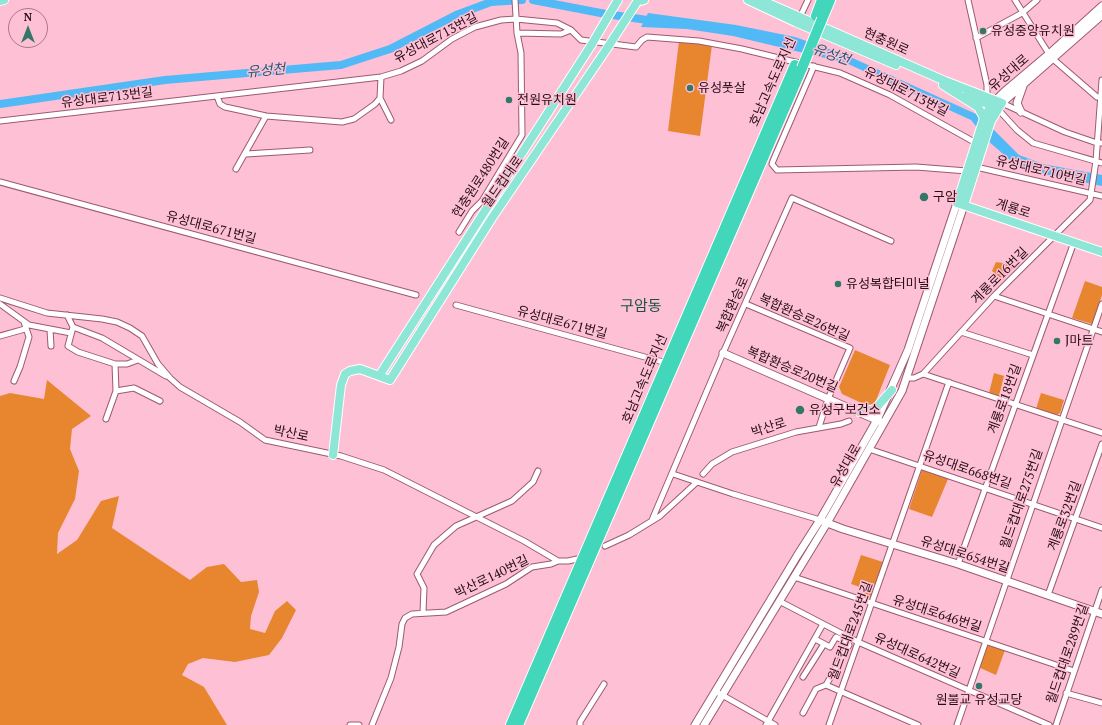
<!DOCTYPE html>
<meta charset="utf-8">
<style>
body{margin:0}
#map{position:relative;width:1102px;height:725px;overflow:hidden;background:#fec0d4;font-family:"PT Serif",serif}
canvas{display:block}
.north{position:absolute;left:8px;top:8px;width:40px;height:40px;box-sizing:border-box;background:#fec0d4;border:1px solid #a87888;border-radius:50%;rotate:0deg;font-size:11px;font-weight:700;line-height:16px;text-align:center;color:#270d17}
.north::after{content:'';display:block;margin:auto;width:14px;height:18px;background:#347768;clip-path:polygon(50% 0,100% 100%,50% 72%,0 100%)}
</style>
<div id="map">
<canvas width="1102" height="725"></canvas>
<div class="north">N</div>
</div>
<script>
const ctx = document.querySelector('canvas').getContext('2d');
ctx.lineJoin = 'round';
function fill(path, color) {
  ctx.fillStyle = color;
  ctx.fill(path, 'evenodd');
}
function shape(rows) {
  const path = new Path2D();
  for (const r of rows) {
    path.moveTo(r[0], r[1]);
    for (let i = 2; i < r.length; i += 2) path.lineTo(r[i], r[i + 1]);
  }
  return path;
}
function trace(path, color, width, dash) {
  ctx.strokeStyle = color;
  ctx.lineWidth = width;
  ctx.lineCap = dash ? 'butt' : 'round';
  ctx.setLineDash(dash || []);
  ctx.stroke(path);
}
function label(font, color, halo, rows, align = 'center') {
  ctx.font = font + ' "PT Serif","Noto Sans KR",serif';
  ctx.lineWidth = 3;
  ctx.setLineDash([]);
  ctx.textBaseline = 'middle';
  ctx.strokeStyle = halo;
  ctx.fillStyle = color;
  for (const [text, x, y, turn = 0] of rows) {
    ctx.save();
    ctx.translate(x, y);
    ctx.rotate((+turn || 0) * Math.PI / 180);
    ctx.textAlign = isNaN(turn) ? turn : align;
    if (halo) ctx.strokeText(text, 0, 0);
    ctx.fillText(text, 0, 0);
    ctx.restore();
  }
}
fill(shape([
 [679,41,712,45,700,136,668,131],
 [996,262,1016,265,1003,280,992,271],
 [1085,281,1102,287,1102,295,1092,324,1072,318],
 [855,350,890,365,875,403,868,406,842,394,839,387],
 [994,373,1004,376,999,396,989,393],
 [47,380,91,416,72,429,70,449,79,471,75,499,58,533,57,554,77,540,101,501,119,496,112,528,190,580,207,567,224,564,241,582,257,580,259,592,251,616,250,629,265,633,275,611,287,601,296,610,282,638,269,655,235,662,203,658,188,664,182,675,204,687,227,725,0,725,0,396,10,393,44,399],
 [1041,393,1064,400,1060,413,1057,415,1036,409],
 [922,470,948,479,932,517,909,509],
 [861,555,883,562,870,602,860,598,863,588,851,584],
 [984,644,1005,650,996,675,978,667]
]), '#e7862f');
fill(shape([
 [648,13,736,25,795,37,846,55,976,114,989,125,1019,155,1043,164,1102,175,1102,186,1034,172,1017,166,987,140,971,120,846,63,733,36,687,29,641,27]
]), '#50b9f6');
trace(shape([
 [533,0,606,14,654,21],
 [0,104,165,80,341,65,390,49,456,15,491,2,522,0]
]), '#50b9f6', 8);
const street = shape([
 [968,0,987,85,987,97],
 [1015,0,1049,54],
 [800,17,808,0],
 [517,33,561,34,571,30],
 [976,38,1022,13,1037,0],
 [1053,59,1097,97,1102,97],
 [814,66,773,161,772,164,777,170,916,167,967,171],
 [217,96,220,104,225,107,239,110,266,116,342,122,354,119,375,104,380,98,381,77],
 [380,98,391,120],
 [1002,103,1065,132,1097,143,1102,143],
 [997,108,1017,130,1033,143,1102,163],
 [0,121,381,77,401,71,422,61,452,39,475,27,501,20,516,19,557,23,571,30,581,40,636,47,642,40,647,37,699,41,742,49,840,73,890,95,976,143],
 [246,154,310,150],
 [976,167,1102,196],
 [236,169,266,116],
 [0,182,416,295],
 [459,232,472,211,482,201,522,135,521,53,517,33,515,0],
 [994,296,1102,332],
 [0,298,47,313,102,319,117,322,130,328,142,336,158,364,170,378,180,387,240,422,265,440,341,456,384,470,524,541,558,561,568,561,577,559],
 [0,304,29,325,71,333],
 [746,304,850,348,828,399,819,427],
 [456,305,663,362],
 [67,315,73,327,102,338,166,376],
 [73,327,68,346,78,352,115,364,127,364,138,360],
 [50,330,51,346],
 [961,332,1033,355],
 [0,336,25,329],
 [923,374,1102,433],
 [908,378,914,378,923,374,994,296,1090,200,1096,161,1102,80],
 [14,381,20,367,29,337,24,322],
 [116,391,134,388,160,401],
 [106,419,116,391,115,364],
 [869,449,1102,528],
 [673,474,733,494,820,520],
 [703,474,712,464,732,452,796,432,841,424,849,421],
 [652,520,723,353,792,198,891,241],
 [605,546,629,535,660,516,697,482],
 [958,564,1074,242],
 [794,577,1074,671],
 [1048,595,1102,444],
 [779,601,858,642,1049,725],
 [423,612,424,588,417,574,434,545,456,526,512,501,533,482,538,471],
 [815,639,830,647,836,637,847,642,849,645,826,685,918,725],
 [803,677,824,644],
 [715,691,775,725],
 [1066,693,1102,703],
 [803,713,816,689,826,685],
 [350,725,359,725],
 [372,725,391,678,399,647,402,624,405,618,412,614,446,612,506,584,532,567,551,564,558,561],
 [580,725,580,722,604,684],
 [766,725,823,624],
 [829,725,949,382],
 [957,725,1102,304],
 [1056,725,1102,590]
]);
const secondary = shape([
 [1002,103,1102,15],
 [992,104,1004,92,1049,54,1102,6],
 [1021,112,1017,103,1023,86],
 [723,353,881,422],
 [822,521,843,529,958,564,1102,614],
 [695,725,797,556,820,520,877,420,908,350,957,203],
 [704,725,827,523,902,391,964,205]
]);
const primary = shape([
 [748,0,795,22,896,65],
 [761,0,945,81,1002,103,991,121,964,205],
 [0,1,4,0],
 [637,2,644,0],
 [606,20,618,0],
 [943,85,978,107,984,118],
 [967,95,997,108],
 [991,106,984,118,957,203,1102,252],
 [379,376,592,44],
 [859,412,875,409,892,390],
 [333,455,341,385,345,374,350,371,360,369,390,380,492,218,608,47]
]);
const highway = shape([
 [816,16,822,0],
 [822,19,830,0],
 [511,725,795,65],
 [518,725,802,68]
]);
trace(street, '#9d5972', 7);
trace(secondary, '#9d5972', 9);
trace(primary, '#fff', 10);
trace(highway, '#fff', 12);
trace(street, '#fff', 5);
trace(secondary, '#fff', 7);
trace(primary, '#8ee6d6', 8);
trace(highway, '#42d6bb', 10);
const primaryBridge = shape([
 [592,44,606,20],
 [608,47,637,2]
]);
const highwayBridge = shape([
 [802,68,822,19]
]);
trace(primaryBridge, '#fff', 10, []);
trace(highwayBridge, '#fff', 12, []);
trace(primaryBridge, '#8ee6d6', 8);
trace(highwayBridge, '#42d6bb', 10);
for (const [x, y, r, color] of [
 [983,31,4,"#347768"],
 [690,88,4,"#347768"],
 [509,100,4,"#347768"],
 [924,197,5,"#347768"],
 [838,284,4,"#347768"],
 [1057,341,4,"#347768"],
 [800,410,5,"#347768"],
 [979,686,4,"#347768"]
]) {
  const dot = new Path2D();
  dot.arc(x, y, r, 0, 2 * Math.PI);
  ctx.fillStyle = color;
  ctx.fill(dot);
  trace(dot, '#fec0d4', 1.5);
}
label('13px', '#270d17', '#fec0d4', [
 ["유성중앙유치원",991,31],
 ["유성풋살",698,88],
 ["전원유치원",517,100],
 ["구암",933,197],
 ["유성복합터미널",846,284],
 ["J마트",1065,341],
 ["유성구보건소",809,410],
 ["원불교 유성교당",979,700,"center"]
], 'left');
label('13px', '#270d17', '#fec0d4', [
 ["유성대로713번길",436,38,-28],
 ["현충원로",886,42,24],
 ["유성대로",1009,73,-41],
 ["호남고속도로지선",773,82,-66],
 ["유성대로713번길",906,92,27],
 ["유성대로713번길",107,98,-7],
 ["유성대로710번길",1041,171,13],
 ["현충원로480번길",481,178,-57],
 ["월드컵대로",503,182,-55],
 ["계룡로",1013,209,18],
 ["유성대로671번길",211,228,15],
 ["계룡로16번길",1000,276,-45],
 ["복합환승로",733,305,-66],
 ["복합환승로26번길",804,318,24],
 ["유성대로671번길",562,323,15],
 ["복합환승로20번길",792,370,23],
 ["호남고속도로지선",645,379,-67],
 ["계룡로18번길",1005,399,-70],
 ["박산로",769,428,-18],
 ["박산로",291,434,12],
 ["유성대로",846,466,-60],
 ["유성대로668번길",967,470,19],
 ["월드컵대로275번길",1022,499,-71],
 ["계룡로32번길",1065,516,-70],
 ["유성대로654번길",965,555,18],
 ["박산로140번길",492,577,-26],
 ["유성대로646번길",937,614,18],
 ["월드컵대로245번길",851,631,-70],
 ["월드컵대로289번길",1068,654,-71],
 ["유성대로642번길",917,656,24]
]);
label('italic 14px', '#235a79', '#fec0d4', [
 ["유성천",831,55,19],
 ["유성천",266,71,-5]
]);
label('15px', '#195045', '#fec0d4', [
 ["구암동",641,307]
]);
</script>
